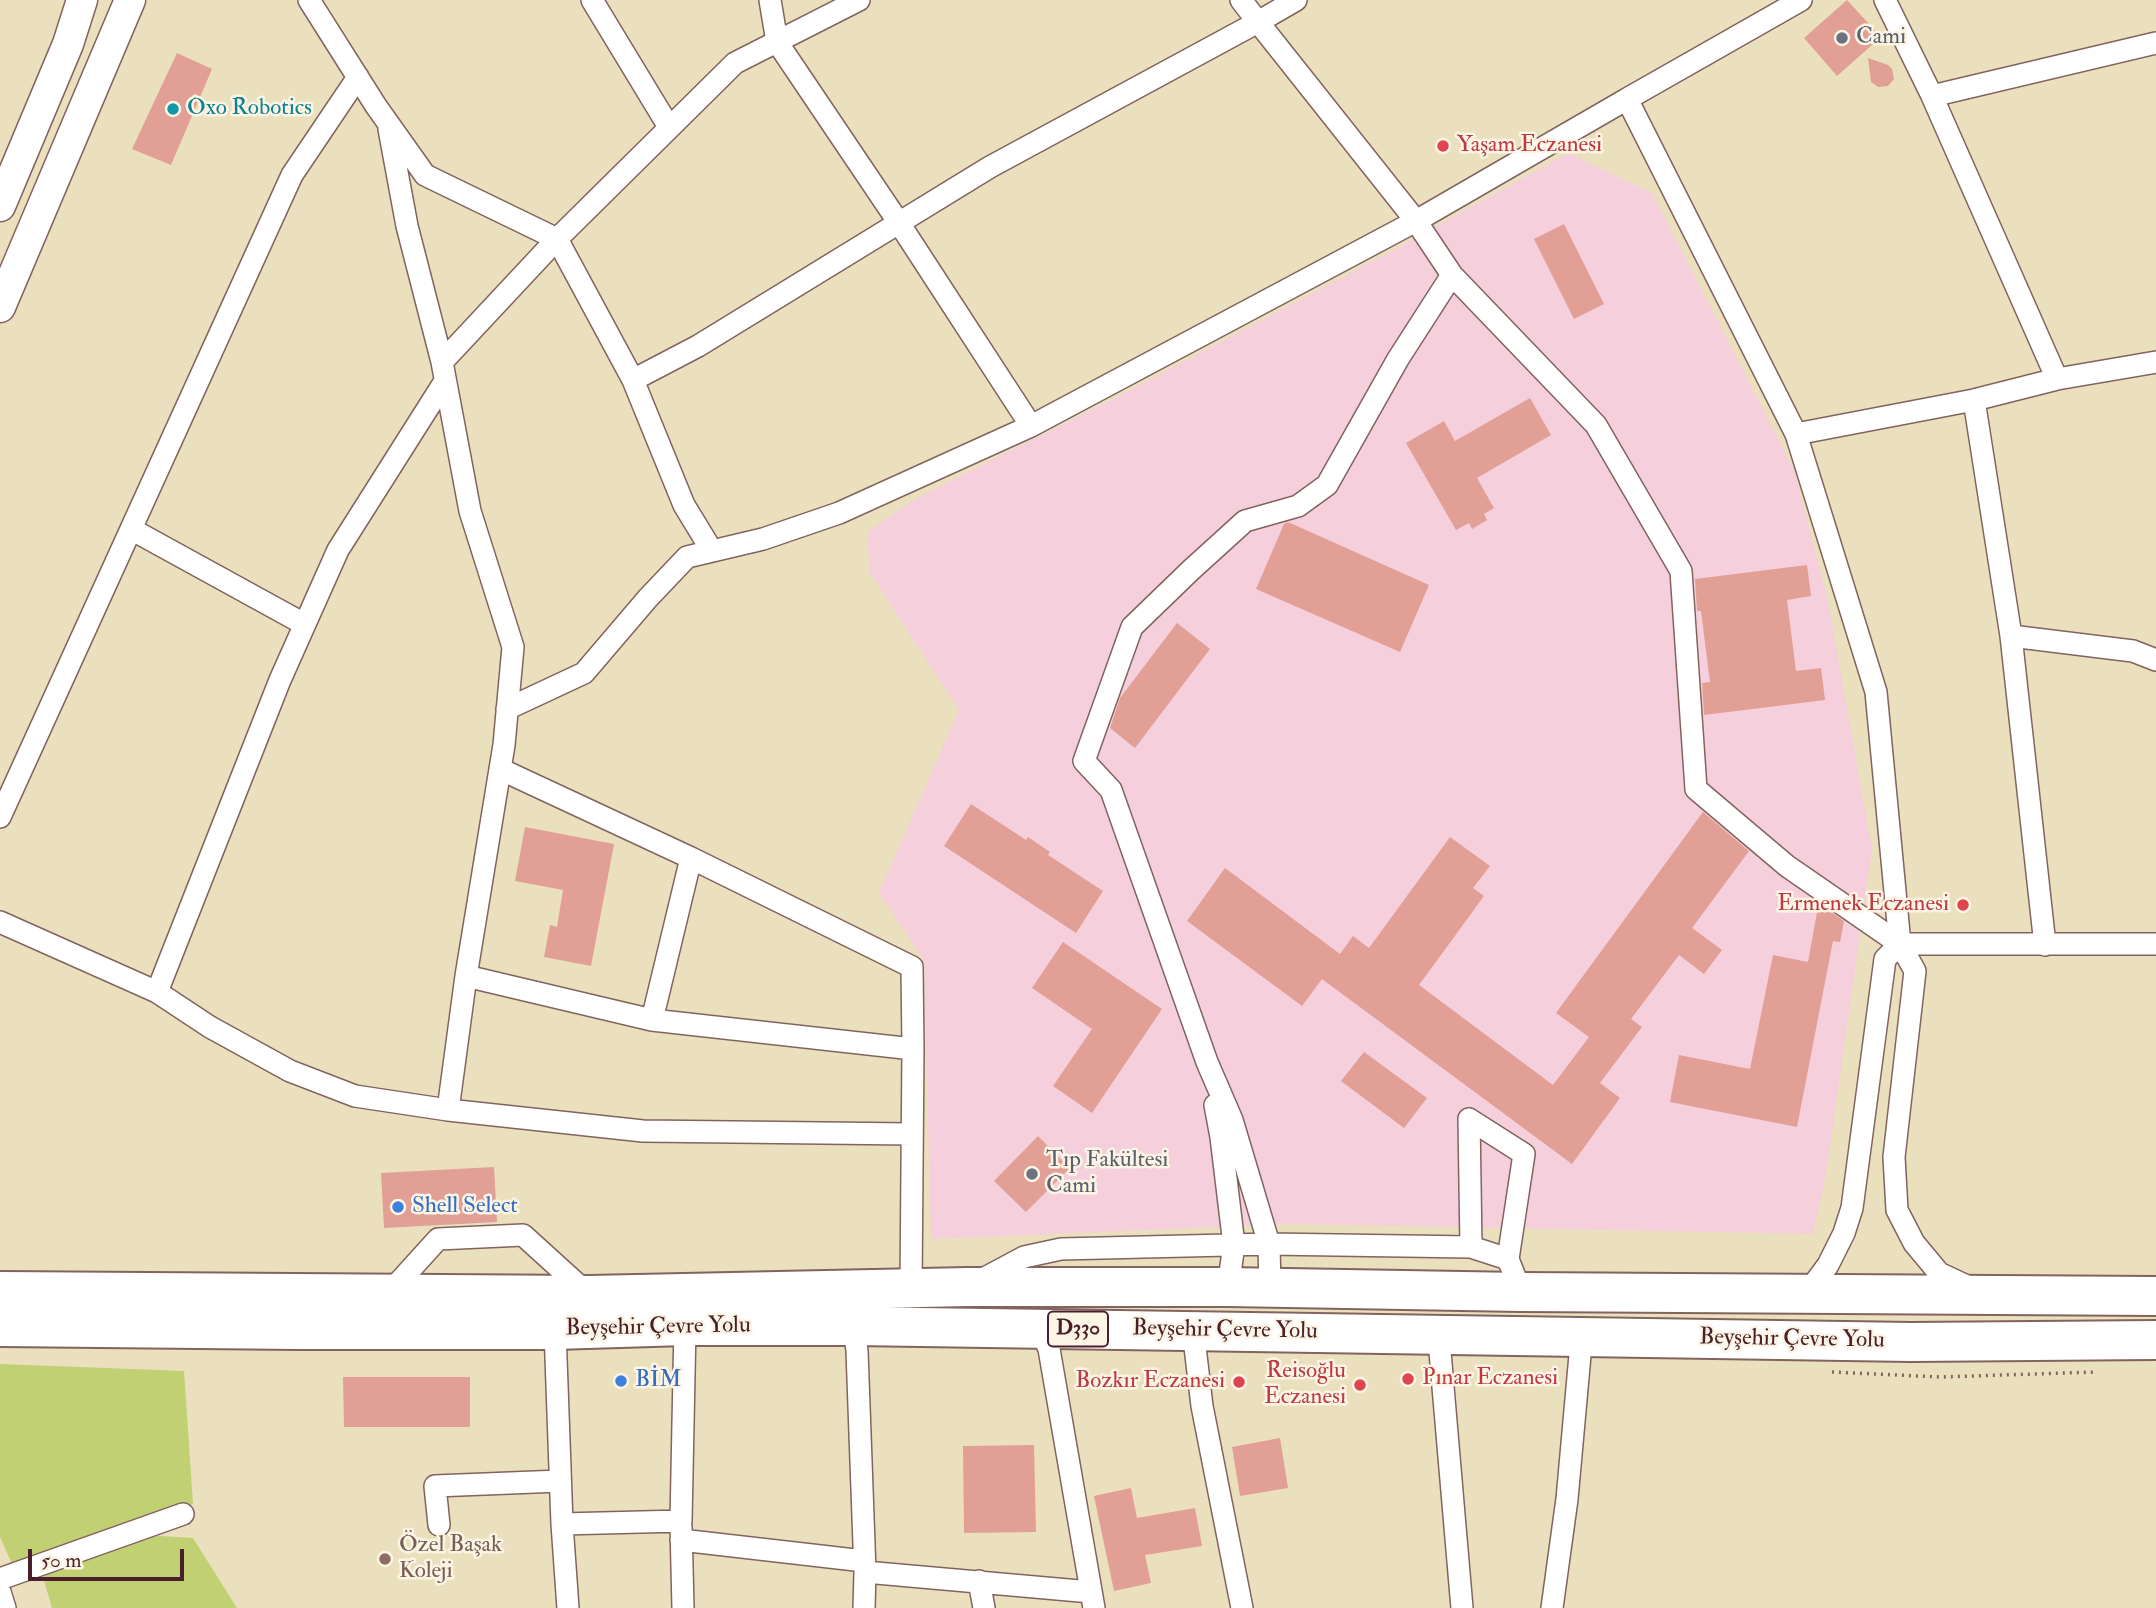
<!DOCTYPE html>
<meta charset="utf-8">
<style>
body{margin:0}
#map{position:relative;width:2156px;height:1608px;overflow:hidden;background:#eae0bd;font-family:"IM FELL Double Pica",serif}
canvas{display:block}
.scale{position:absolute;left:28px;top:1549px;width:156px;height:32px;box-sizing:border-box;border:4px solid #4a1f2b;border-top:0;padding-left:9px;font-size:21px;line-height:24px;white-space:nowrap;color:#4a1f2b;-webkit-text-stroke:5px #fcf5e5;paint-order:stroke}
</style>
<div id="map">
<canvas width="2156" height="1608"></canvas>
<div class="scale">50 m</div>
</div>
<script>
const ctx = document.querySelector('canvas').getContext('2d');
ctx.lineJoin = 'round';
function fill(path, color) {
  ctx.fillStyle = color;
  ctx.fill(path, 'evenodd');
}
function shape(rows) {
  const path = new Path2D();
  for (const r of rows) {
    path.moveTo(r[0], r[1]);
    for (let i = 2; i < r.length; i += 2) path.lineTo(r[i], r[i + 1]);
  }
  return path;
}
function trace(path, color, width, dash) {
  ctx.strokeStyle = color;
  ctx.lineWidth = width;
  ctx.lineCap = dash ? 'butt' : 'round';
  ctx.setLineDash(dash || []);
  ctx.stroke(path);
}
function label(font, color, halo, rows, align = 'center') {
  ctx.font = font + ' "IM FELL Double Pica",serif';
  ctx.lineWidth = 5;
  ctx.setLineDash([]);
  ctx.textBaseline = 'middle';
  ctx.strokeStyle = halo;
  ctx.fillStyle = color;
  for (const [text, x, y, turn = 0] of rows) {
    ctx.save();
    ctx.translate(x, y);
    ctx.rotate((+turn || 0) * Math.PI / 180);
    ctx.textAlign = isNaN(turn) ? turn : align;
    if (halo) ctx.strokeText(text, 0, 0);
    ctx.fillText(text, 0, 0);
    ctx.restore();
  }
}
fill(shape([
 [1568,153,1652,193,1794,470,1828,601,1872,850,1826,1174,1813,1234,1292,1224,931,1239,924,960,879,893,959,710,870,573,867,532,918,497,1115,398,1386,254]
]), '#f5cfdc');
fill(shape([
 [0,1364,184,1371,193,1504,107,1530,13,1566,0,1537],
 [145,1535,193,1538,237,1608,52,1608,43,1577,53,1570]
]), '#c1d072');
fill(shape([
 [1847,0,1881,37,1837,76,1804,38],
 [177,53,212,69,171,165,132,149],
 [1868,58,1888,65,1892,69,1894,79,1888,86,1878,87,1871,82],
 [1564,224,1604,304,1574,319,1534,239],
 [1530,398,1551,435,1477,478,1494,508,1484,514,1487,520,1472,529,1469,523,1456,530,1406,443,1444,421,1455,441],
 [1288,522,1429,585,1400,652,1256,589,1284,524],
 [1807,565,1811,596,1787,600,1796,671,1821,668,1825,700,1704,715,1702,683,1710,682,1701,611,1697,611,1695,579],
 [1177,623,1210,649,1135,748,1110,728,1120,698],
 [971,804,1026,840,1028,837,1050,852,1048,855,1103,891,1076,933,944,846],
 [1703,812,1749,851,1692,928,1722,950,1704,974,1679,955,1631,1019,1642,1027,1600,1083,1620,1098,1572,1164,1322,979,1302,1006,1187,921,1225,868,1340,954,1353,936,1369,948,1450,837,1490,866,1473,888,1484,896,1419,985,1553,1085,1589,1037,1556,1013],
 [525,827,614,844,591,966,544,957,550,925,557,927,563,890,515,881],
 [1818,907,1825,908,1844,921,1840,942,1833,941,1797,1127,1670,1102,1679,1055,1750,1069,1773,955,1808,962],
 [1063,942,1162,1009,1092,1113,1053,1086,1092,1029,1032,988],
 [1364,1052,1427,1098,1404,1128,1341,1081],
 [1038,1136,1070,1168,1026,1212,994,1181],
 [494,1167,497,1222,384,1228,381,1173],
 [343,1377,470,1377,470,1427,344,1427],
 [1280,1438,1288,1488,1240,1496,1232,1447],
 [1034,1445,1036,1532,964,1533,963,1446],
 [1131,1488,1137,1518,1195,1508,1202,1546,1145,1555,1151,1583,1114,1591,1094,1496]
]), '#e29f96');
const street = shape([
 [309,0,376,106,425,175,557,239,633,380,698,346,990,167,1258,22,1241,0],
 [592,0,669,127],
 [770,0,777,42,899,223,1031,426],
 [859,0,735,63,557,239,442,362,470,511,513,647,504,745,466,976,652,1020,913,1049,911,1288],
 [1885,0,1932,96,2057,379],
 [1932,96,2156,43],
 [389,129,407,226,442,362],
 [1452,275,1596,425,1681,571,1696,789,1787,866,1900,944],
 [633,380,684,505,712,551],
 [1974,400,2011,636,2045,945],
 [1796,434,1627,99,1801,0],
 [131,529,304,624],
 [2011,636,2133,651,2156,660],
 [507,709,584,673,648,598,687,557,763,539,839,513,1031,426,1416,221,1627,99],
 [500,769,691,858,912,967,913,1049],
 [0,817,292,175,358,77],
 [0,922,157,992,280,680,338,550,445,381],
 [157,992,210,1027,290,1071,355,1096,448,1110,466,976],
 [652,1020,691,858],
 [1215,1105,1221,1137,1234,1245,1228,1287],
 [448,1110,643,1131,912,1134],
 [1469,1119,1524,1154,1508,1259],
 [1469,1119,1471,1247],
 [981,1280,1024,1257,1061,1249,1269,1244,1471,1247,1508,1259,1521,1292],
 [1969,1287,1939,1273,1914,1243,1897,1210,1894,1157,1915,971,1900,944,2156,944],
 [1270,1289,1269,1244,1232,1120,1207,1062,1111,790,1084,761,1132,627,1191,570,1245,521,1298,506,1327,485,1398,359,1452,275,1416,221,1258,22,1296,0],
 [1808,1292,1828,1265,1844,1233,1852,1208,1885,959,1900,944,1876,692,1796,434,1974,400,2057,379,2156,362],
 [389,1293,438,1239,523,1235,588,1294],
 [854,1326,857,1351,865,1572,864,1608],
 [1040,1329,1049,1349,1094,1608],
 [555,1330,562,1524],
 [1187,1331,1195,1347,1202,1406,1242,1608],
 [1436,1334,1440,1352,1462,1608],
 [439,1525,435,1486,560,1481],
 [681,1526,683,1608],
 [681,1540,864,1561],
 [865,1572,1091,1592],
 [0,1579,183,1514],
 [979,1581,984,1608],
 [0,1592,5,1608],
 [568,1608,562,1524,681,1521,685,1326],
 [1552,1608,1567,1499,1580,1355,1576,1336]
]);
const secondary = shape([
 [0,206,68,44,82,0],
 [0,307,130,0]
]);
const highway = shape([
 [0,1291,589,1295,968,1287,1228,1287,1521,1292,2156,1296],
 [0,1327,298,1330,555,1330,685,1326,854,1326,1911,1342,2156,1340]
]);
trace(street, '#82635e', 24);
trace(secondary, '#82635e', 33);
trace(highway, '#82635e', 42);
trace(shape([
 [1832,1372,1940,1377,2097,1372]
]), '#82635e', 3.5, [2, 5]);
trace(street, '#fff', 21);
trace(secondary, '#fff', 30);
trace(highway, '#fff', 38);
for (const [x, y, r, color] of [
 [1842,38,7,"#6b7280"],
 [173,109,7,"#0f9aa8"],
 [1443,146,7,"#e0444e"],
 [1963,905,7,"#e0444e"],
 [1032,1174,7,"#6b7280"],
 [398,1207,7,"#3f7fe0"],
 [1408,1379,7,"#e0444e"],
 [621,1381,7,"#3f7fe0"],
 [1239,1382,7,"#e0444e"],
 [1360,1385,7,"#e0444e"],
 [385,1559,7,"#8d6e63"]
]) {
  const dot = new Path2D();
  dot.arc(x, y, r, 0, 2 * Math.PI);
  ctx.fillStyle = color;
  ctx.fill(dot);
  trace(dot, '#fcf5e5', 2.5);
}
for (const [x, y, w] of [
 [1078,1329,60]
]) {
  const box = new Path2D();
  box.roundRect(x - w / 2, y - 17.5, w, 35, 5);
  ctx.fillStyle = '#fcf5e5';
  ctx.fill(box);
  trace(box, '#4a1f2b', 2);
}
label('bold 21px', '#4a1f2b', null, [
 ["D330",1078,1329]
]);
label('23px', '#5b616d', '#fcf5e5', [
 ["Cami",1856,38],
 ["Tıp Fakültesi",1046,1161],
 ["Cami",1046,1187]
], 'left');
label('23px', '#0d838f', '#fcf5e5', [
 ["Oxo Robotics",187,109]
], 'left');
label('23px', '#be3a42', '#fcf5e5', [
 ["Yaşam Eczanesi",1457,146,"left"],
 ["Ermenek Eczanesi",1949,905],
 ["Reisoğlu",1346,1372],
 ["Eczanesi",1346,1398],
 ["Pınar Eczanesi",1422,1379,"left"],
 ["Bozkır Eczanesi",1225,1382]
], 'right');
label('23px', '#366cbe', '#fcf5e5', [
 ["Shell Select",412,1207],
 ["BİM",635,1381]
], 'left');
label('23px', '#4a1f2b', '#fcf5e5', [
 ["Beyşehir Çevre Yolu",658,1328,-1],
 ["Beyşehir Çevre Yolu",1225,1331,1],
 ["Beyşehir Çevre Yolu",1792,1340,1]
]);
label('23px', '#785e54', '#fcf5e5', [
 ["Özel Başak",399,1546],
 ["Koleji",399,1572]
], 'left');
</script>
